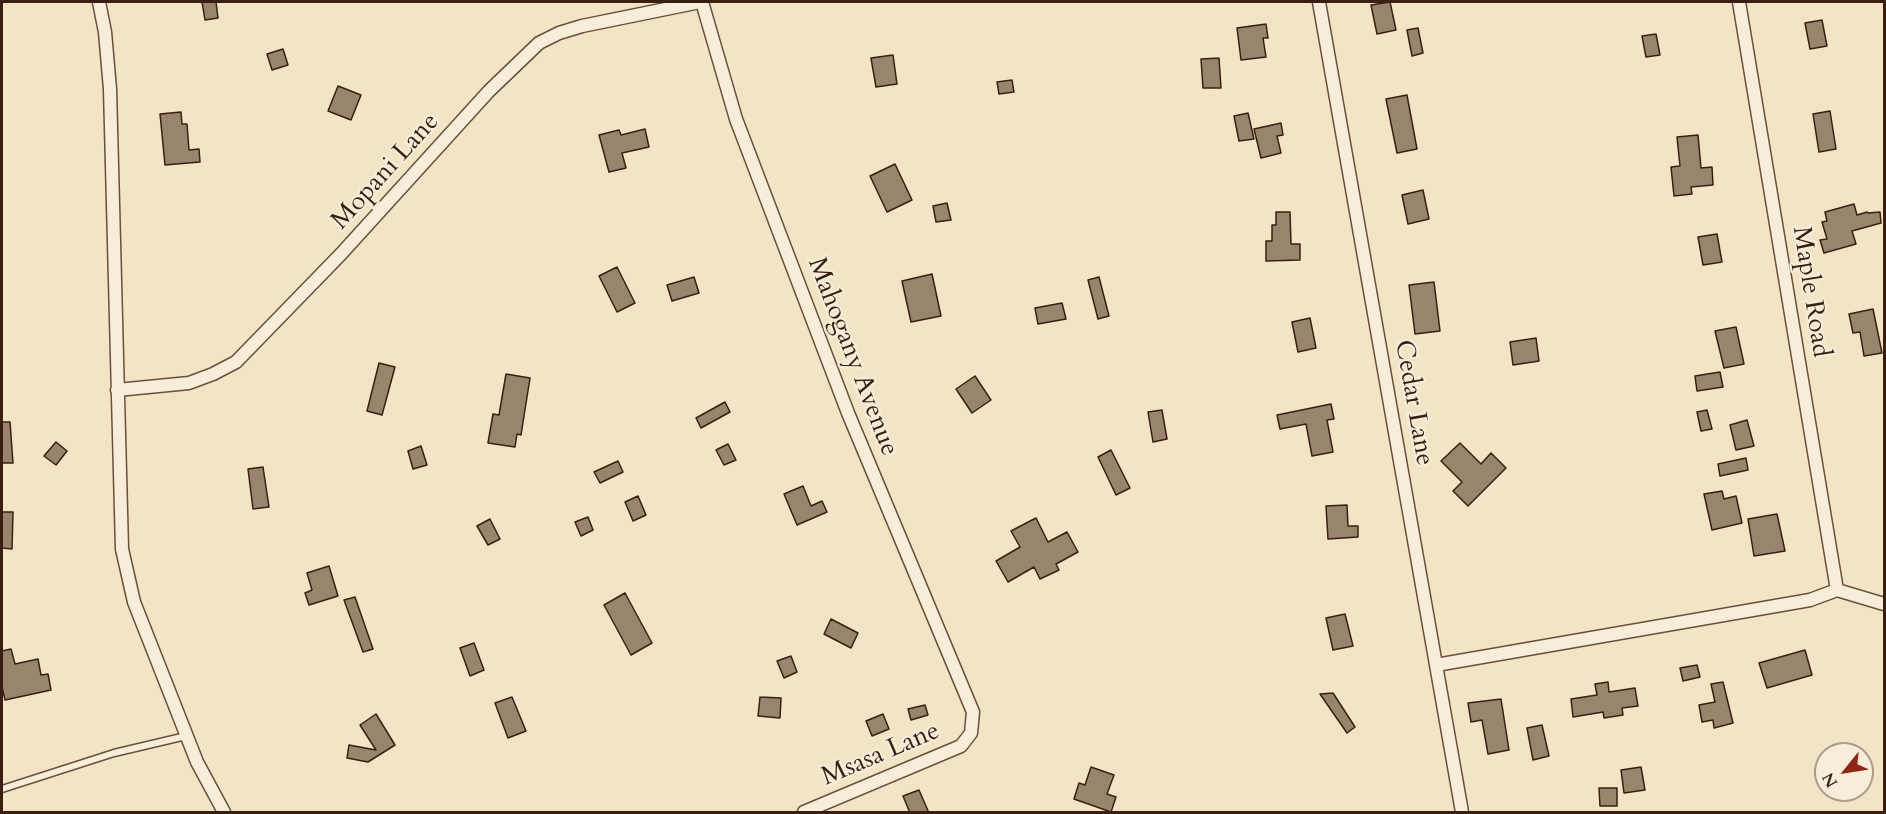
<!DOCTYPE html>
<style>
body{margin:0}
#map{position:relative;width:1886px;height:814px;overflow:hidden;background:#f2e4c5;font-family:Cardo,serif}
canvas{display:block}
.frame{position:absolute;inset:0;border:3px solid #391f0f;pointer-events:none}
.north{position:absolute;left:1814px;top:742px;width:60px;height:60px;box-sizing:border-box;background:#f7edd9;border:2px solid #ab9b88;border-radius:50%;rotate:240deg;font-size:16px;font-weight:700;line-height:24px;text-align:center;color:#391f0f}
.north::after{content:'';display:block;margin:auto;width:21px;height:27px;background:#8f2418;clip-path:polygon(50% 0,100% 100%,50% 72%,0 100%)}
</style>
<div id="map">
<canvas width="1886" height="814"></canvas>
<div class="frame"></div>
<div class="north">N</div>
</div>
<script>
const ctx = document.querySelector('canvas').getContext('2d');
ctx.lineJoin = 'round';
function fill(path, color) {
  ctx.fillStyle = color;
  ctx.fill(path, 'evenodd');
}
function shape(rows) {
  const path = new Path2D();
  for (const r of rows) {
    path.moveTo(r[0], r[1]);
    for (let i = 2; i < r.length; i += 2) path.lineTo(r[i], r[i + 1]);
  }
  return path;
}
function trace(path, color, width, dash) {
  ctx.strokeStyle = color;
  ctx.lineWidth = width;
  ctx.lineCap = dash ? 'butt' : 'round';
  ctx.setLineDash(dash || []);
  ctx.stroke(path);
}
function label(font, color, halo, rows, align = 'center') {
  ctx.font = font + ' Cardo,serif';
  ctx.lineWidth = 4.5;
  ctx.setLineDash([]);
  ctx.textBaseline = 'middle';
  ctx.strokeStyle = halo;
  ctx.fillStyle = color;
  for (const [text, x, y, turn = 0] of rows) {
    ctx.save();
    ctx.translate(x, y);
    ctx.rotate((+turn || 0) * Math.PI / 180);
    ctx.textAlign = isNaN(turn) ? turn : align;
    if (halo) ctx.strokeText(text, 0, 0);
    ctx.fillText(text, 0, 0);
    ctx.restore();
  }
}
const building = shape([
 [202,2,216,2,218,18,205,20,202,2],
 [1390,2,1396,30,1377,34,1371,5,1390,2],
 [1822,20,1827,46,1810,49,1805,23,1822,20],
 [1266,24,1268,38,1263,38,1266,57,1241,60,1237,28,1266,24],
 [1418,28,1423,53,1412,56,1407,30,1418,28],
 [1656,34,1660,55,1646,57,1642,36,1656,34],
 [283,49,288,65,272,70,267,54,283,49],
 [893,55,897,84,876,87,871,58,893,55],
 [1219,58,1221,88,1203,88,1201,59,1219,58],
 [1012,80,1014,92,999,94,997,82,1012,80],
 [338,86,361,95,351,120,328,111,338,86],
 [1407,95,1417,149,1397,153,1386,99,1407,95],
 [1830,111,1836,149,1819,152,1813,114,1830,111],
 [181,112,182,124,187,124,189,150,199,149,200,162,165,165,160,114,181,112],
 [1248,113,1254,139,1239,141,1234,116,1248,113],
 [1281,123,1283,135,1277,136,1281,153,1261,158,1254,129,1281,123],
 [645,129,649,147,622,153,626,168,609,172,599,135,619,130,621,135,645,129],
 [1698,135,1701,168,1712,167,1713,185,1691,187,1692,194,1674,196,1671,167,1680,166,1677,137,1698,135],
 [895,164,912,200,887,212,870,176,895,164],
 [1423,190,1429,219,1408,224,1402,195,1423,190],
 [947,203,951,220,936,222,933,206,947,203],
 [1854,204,1857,215,1867,212,1868,213,1880,212,1881,223,1852,231,1856,244,1824,253,1820,240,1827,239,1822,222,1827,221,1825,212,1854,204],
 [1276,212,1290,212,1291,244,1300,244,1300,260,1266,261,1266,241,1272,241,1272,225,1276,225,1276,212],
 [1717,234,1722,262,1703,265,1698,237,1717,234],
 [617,267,635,303,617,312,599,276,617,267],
 [932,274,941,316,911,322,902,281,932,274],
 [694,277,699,293,672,301,667,285,694,277],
 [1099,277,1109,316,1098,319,1088,280,1099,277],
 [1434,282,1440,331,1415,334,1409,285,1434,282],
 [1062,303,1066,319,1038,324,1035,308,1062,303],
 [1873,309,1882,353,1864,356,1860,332,1853,333,1849,314,1873,309],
 [1310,318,1316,348,1298,352,1292,322,1310,318],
 [1736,327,1744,364,1724,368,1715,331,1736,327],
 [1536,338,1539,361,1513,365,1510,342,1536,338],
 [379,363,395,367,382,415,367,411,379,363],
 [1720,372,1723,387,1697,391,1695,376,1720,372],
 [506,374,530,378,521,435,517,434,515,447,488,443,493,414,499,415,506,374],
 [975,376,991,400,972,413,956,389,975,376],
 [725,402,730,412,701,428,696,418,725,402],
 [1331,404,1334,419,1327,420,1333,452,1312,456,1306,424,1280,429,1277,415,1331,404],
 [1162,410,1167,439,1153,442,1148,412,1162,410],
 [1707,410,1712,429,1701,431,1697,412,1707,410],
 [1747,420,1754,446,1736,450,1730,425,1747,420],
 [2,422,10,422,13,463,2,463,2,422],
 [56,442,67,451,56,465,44,456,56,442],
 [1460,443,1481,464,1491,453,1506,468,1468,506,1453,491,1462,482,1441,461,1460,443],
 [728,444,736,460,724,465,716,450,728,444],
 [421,446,427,465,413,469,408,451,421,446],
 [1111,450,1130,488,1116,495,1098,457,1111,450],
 [1746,458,1748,470,1720,476,1718,464,1746,458],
 [618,461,623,472,600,483,594,472,618,461],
 [263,467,269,507,253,509,248,469,263,467],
 [803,486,811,506,822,501,827,512,797,525,784,494,803,486],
 [1722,491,1724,499,1736,496,1742,523,1712,530,1704,494,1722,491],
 [638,496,646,515,633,521,625,502,638,496],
 [1347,505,1348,526,1358,526,1358,537,1328,539,1326,506,1347,505],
 [2,512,13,512,12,549,2,548,2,512],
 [1777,514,1785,551,1754,556,1748,519,1777,514],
 [588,517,593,530,581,536,575,522,588,517],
 [1036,518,1048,542,1067,532,1078,552,1056,564,1059,570,1040,579,1034,567,1008,582,996,561,1020,547,1011,531,1036,518],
 [490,519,500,539,488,545,477,526,490,519],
 [329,566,338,596,309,605,305,593,312,590,307,573,329,566],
 [625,593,652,643,631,655,604,605,625,593],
 [355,597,373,649,363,652,344,600,355,597],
 [1345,614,1353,646,1333,650,1326,618,1345,614],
 [831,619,858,633,851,648,824,634,831,619],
 [474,643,484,670,470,676,460,648,474,643],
 [11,649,15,664,38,659,41,675,48,674,51,690,5,700,2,687,2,651,11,649],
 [1805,650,1812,675,1767,688,1759,663,1805,650],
 [791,656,797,672,784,678,777,661,791,656],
 [1697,665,1700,677,1683,681,1680,668,1697,665],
 [1608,682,1609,692,1635,688,1638,706,1622,708,1623,715,1604,718,1603,712,1573,717,1571,699,1597,695,1595,684,1608,682],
 [1723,682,1733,723,1714,728,1713,720,1702,722,1699,705,1715,702,1711,684,1723,682],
 [1333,693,1355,727,1347,733,1320,694,1333,693],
 [512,697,526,731,508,738,495,703,512,697],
 [760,697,781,698,780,718,758,716,760,697],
 [1501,699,1509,750,1488,754,1482,720,1471,722,1468,703,1501,699],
 [925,705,928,715,911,720,908,709,925,705],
 [376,714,395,745,368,762,347,758,349,745,376,750,360,725,376,714],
 [883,714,889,729,872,736,866,721,883,714],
 [1542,725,1549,756,1533,760,1527,728,1542,725],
 [1091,767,1114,775,1107,794,1116,797,1111,812,1074,799,1079,783,1085,785,1091,767],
 [1641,767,1645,790,1624,793,1621,770,1641,767],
 [1599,788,1617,788,1617,806,1600,806,1599,788],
 [919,790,929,813,910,813,903,796,919,790]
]);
fill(building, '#99856e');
trace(building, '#391f0f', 1.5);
const service = shape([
 [2,789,114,753,186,736]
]);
const minor = shape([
 [99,2,105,32,110,89,122,549,134,602,197,762,224,812],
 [702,2,736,119,848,413,973,712,971,733,961,746,804,812],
 [1319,2,1462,812],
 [1739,2,1837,590],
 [117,390,189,383,213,374,236,362,341,254,489,91,539,43,559,33,582,26,700,2],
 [1436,665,1810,600,1837,590,1884,604]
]);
trace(service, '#67503c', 9);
trace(minor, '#67503c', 15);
trace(service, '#f7edd9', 6);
trace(minor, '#f7edd9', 12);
label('26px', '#391f0f', '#f7edd9', [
 ["Mopani Lane",386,172,-48],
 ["Maple Road",1810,292,81],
 ["Mahogany Avenue",852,357,69],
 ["Cedar Lane",1413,403,80],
 ["Msasa Lane",881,755,-23]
]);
</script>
